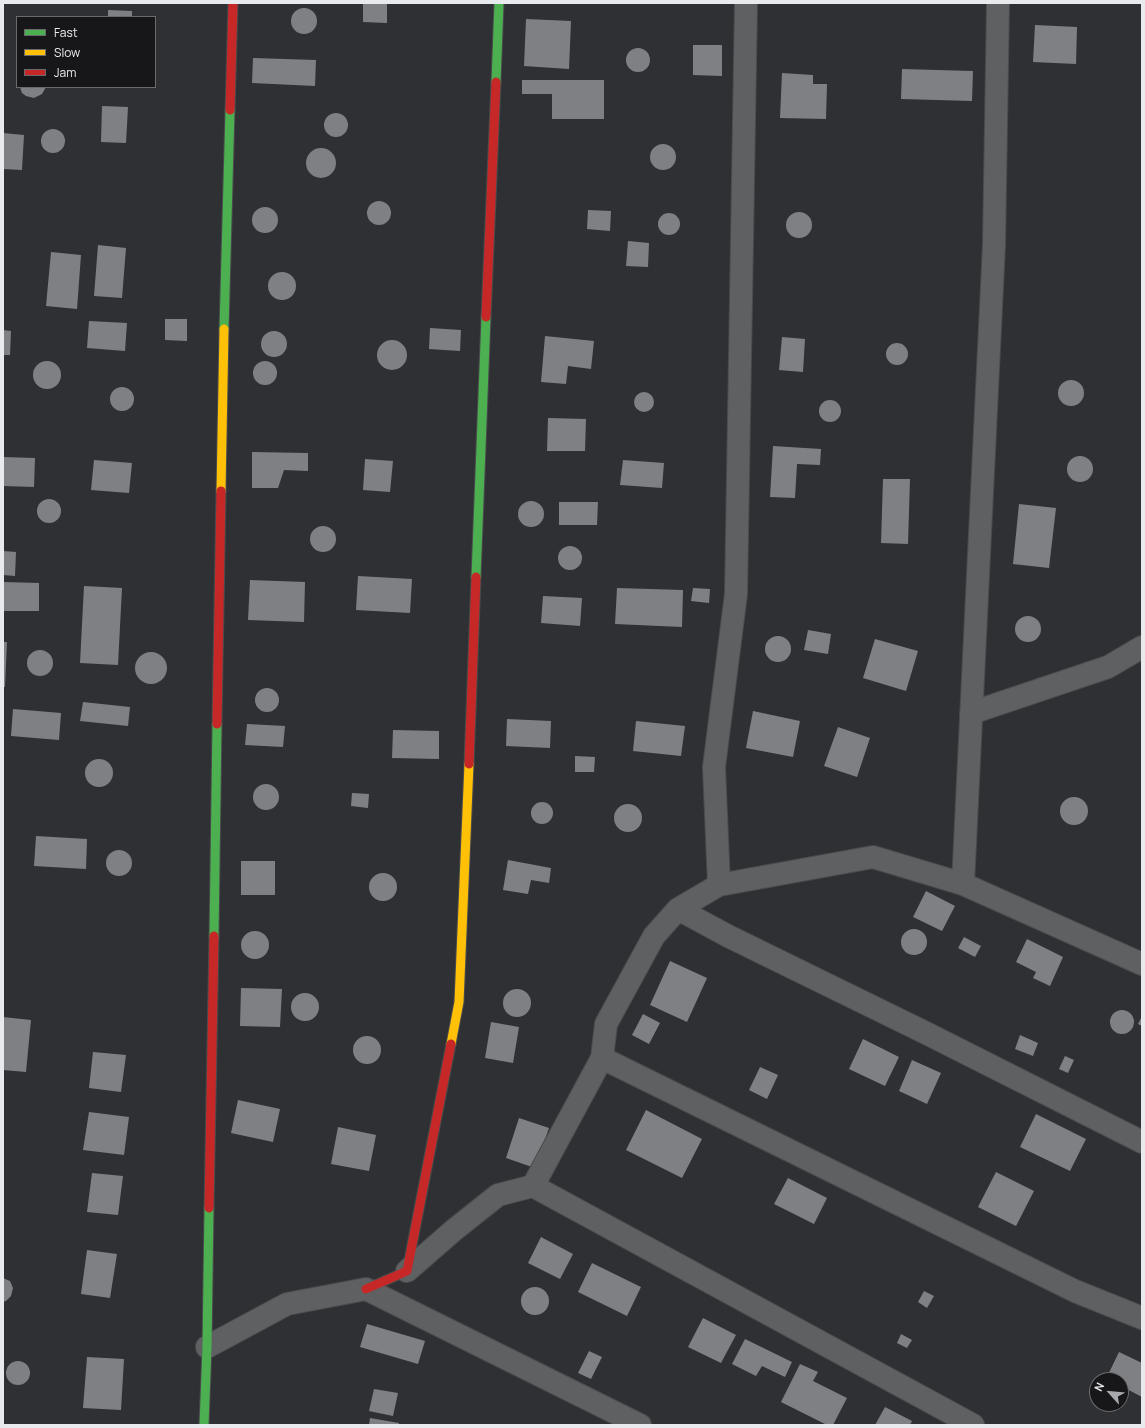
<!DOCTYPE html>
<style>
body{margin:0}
#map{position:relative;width:1145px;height:1428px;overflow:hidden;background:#2f3033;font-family:Manrope,sans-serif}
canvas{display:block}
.frame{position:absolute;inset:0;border:4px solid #e9eaee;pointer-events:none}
.legend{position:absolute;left:16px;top:16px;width:140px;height:72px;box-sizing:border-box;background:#17171a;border:1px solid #6b6b6f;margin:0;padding:5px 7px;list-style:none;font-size:12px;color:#e9eaee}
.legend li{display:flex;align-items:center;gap:8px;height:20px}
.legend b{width:20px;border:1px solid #6b6b6f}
.north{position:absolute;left:1089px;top:1372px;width:40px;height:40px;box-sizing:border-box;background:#17171a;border:1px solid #6b6b6f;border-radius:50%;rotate:297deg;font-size:11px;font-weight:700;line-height:16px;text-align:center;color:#e9eaee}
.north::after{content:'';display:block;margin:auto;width:14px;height:18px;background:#a8a9ad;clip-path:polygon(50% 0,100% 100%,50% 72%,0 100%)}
</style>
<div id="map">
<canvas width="1145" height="1428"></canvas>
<div class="frame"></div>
<ul class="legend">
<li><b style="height:5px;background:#4caf50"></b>Fast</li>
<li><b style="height:5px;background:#ffc107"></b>Slow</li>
<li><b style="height:5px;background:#c62828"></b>Jam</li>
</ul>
<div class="north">N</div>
</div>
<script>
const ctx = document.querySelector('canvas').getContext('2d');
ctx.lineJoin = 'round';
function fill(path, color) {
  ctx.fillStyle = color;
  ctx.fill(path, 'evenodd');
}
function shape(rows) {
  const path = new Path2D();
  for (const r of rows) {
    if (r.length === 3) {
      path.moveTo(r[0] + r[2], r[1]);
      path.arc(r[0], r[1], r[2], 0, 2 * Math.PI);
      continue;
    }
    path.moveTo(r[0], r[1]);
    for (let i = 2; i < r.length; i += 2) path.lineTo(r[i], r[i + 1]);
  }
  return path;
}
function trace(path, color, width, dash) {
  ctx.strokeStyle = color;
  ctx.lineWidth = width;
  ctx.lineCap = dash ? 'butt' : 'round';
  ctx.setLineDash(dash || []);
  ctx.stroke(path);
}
fill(shape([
 [363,3,387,3,387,23,363,22],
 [304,21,13],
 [108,10,132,11,132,17,108,17],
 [526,19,571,21,569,69,524,66],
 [1035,25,1077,27,1076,64,1033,62],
 [693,45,722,45,722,76,693,75],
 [638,60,12],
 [253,58,316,60,315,86,252,83],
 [902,69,973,71,972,101,901,99],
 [782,73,813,75,813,84,827,84,826,119,780,118],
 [522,80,604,80,604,119,552,119,552,94,522,94],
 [20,87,46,87,42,94,34,98,26,96,22,93],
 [102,106,128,107,126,143,101,142],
 [336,125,12],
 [53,141,12],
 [3,133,24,135,22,170,3,169],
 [663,157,13],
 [321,163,15],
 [379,213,12],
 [265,220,13],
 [588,210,611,211,610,231,587,229],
 [799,225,13],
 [669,224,11],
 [628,241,649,243,648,267,626,266],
 [98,245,126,248,122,298,94,296],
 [51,252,81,255,77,309,46,306],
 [282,286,14],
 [165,319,187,319,187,341,165,340],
 [89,321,127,323,125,351,87,348],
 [430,328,461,330,460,351,429,349],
 [3,330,11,331,10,355,3,355],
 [274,344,13],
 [545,336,594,341,591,369,568,366,566,384,541,382],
 [782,337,805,339,803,372,779,370],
 [392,355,15],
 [897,354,11],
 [265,373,12],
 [47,375,14],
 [1071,393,13],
 [122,399,12],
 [644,402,10],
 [830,411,11],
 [548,418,586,419,585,451,547,451],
 [773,446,821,449,820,465,797,464,795,498,770,497],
 [252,452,308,453,308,471,284,470,278,488,252,488],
 [1080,469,13],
 [3,457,35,458,34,487,3,486],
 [365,459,393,461,390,492,363,490],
 [94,460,132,463,129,493,91,490],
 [623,460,664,463,662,488,620,485],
 [883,479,910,479,908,544,881,543],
 [49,511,12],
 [531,514,13],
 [559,502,598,502,597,525,559,525],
 [1019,504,1056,508,1049,568,1013,564],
 [323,539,13],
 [570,558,12],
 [3,551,16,552,15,576,3,575],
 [358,576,412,579,410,613,356,610],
 [250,580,305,582,304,622,248,620],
 [3,582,39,583,39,611,3,611],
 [84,586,122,588,118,665,80,663],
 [617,588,683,590,682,627,615,624],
 [693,588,710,589,709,603,691,601],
 [543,596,582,598,580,626,541,623],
 [1028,629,13],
 [808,630,831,634,828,654,804,650],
 [778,649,13],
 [875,639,918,651,906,691,863,678],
 [3,642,7,642,5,687,3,687],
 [40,663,13],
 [151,668,16],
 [267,700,12],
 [83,702,130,707,128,726,80,721],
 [13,709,61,713,59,740,11,736],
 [753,711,800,721,793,757,746,748],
 [507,719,551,721,550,748,506,746],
 [636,721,685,726,681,756,633,751],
 [247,724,285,726,283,747,245,745],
 [838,727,870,738,857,777,824,766],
 [393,730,439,731,439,759,392,758],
 [575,756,595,757,594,772,575,772],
 [99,773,14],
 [266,797,13],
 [352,793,369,794,368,808,351,806],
 [1074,811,14],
 [542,813,11],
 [628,818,14],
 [36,836,87,839,86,869,34,866],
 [119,863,13],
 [508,860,551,868,549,883,531,880,528,894,503,890],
 [241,861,275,861,275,895,241,895],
 [383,887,14],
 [926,891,955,906,942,931,913,917],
 [914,942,13],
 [255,945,14],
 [964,937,981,946,975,957,958,948],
 [1027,939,1063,957,1050,986,1033,978,1036,972,1016,962],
 [670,961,707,978,687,1022,650,1005],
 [241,988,282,989,280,1027,240,1026],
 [517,1003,14],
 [305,1007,14],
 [1122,1022,12],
 [643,1014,660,1023,649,1044,632,1035],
 [1142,1016,1142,1026,1138,1024],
 [3,1017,31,1020,26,1072,3,1070],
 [491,1022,519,1027,513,1063,485,1058],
 [1020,1035,1038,1043,1033,1056,1015,1049],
 [367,1050,14],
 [863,1039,899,1057,885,1086,849,1069],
 [93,1052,126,1055,121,1092,89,1088],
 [1065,1056,1074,1060,1068,1073,1059,1069],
 [912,1060,941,1073,927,1104,899,1091],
 [760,1067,778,1075,767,1099,749,1090],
 [238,1100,280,1109,273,1142,231,1133],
 [646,1110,702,1139,682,1178,626,1150],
 [89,1112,129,1117,124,1155,83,1150],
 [1036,1114,1086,1139,1070,1171,1020,1147],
 [519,1118,549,1128,535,1168,506,1158],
 [338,1127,376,1135,369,1171,331,1164],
 [996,1172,1034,1191,1016,1226,978,1207],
 [92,1173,123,1176,118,1215,87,1212],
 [788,1178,827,1198,814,1224,774,1204],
 [541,1237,573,1254,560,1279,528,1263],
 [87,1250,117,1254,110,1298,81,1294],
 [592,1263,641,1287,627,1316,578,1292],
 [3,1278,10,1281,13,1288,11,1296,6,1301,3,1302],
 [535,1301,14],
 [924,1291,934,1296,927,1308,918,1302],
 [703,1318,736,1335,721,1363,688,1347],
 [367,1324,425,1341,418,1364,360,1347],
 [901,1334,912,1340,907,1348,897,1343],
 [745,1339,792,1362,785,1377,762,1366,756,1376,732,1364],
 [589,1351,602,1357,591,1379,578,1373],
 [1119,1352,1142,1363,1142,1397,1121,1386,1121,1380,1106,1379],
 [87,1357,124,1359,121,1410,83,1408],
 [18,1373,12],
 [800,1364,818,1372,813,1381,847,1398,833,1425,827,1425,781,1402],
 [374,1389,398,1393,393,1416,369,1411],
 [885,1407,912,1421,910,1425,875,1425],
 [370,1418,399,1423,399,1425,369,1425]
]), '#7f8083');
const street = shape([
 [971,713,1108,667,1142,647],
 [963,884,994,245,998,3],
 [719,885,714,767,736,594,746,3],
 [678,909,728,936,928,1034,1142,1142],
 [602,1058,1075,1291,1142,1318],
 [533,1186,602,1058,606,1024,654,936,678,909,719,885,873,857,963,884,1142,964],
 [407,1271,454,1230,498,1195,533,1186,973,1425],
 [207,1347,287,1304,366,1289,640,1425]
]);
const fast = shape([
 [496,82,499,3],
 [224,329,230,110],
 [476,577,486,317],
 [214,936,217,724],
 [204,1425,207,1347,209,1208]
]);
const slow = shape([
 [221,491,224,329],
 [451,1044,459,1002,469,764]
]);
const jam = shape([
 [230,110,233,3],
 [486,317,496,82],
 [217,724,221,491],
 [469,764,476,577],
 [209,1208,214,936],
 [366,1289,407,1271,451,1044]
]);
trace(street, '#4a4b4d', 24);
trace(fast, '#4a4b4d', 11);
trace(slow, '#4a4b4d', 11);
trace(jam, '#4a4b4d', 11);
trace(street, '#5f6062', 22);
trace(fast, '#4caf50', 9);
trace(slow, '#ffc107', 9);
trace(jam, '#c62828', 9);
</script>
